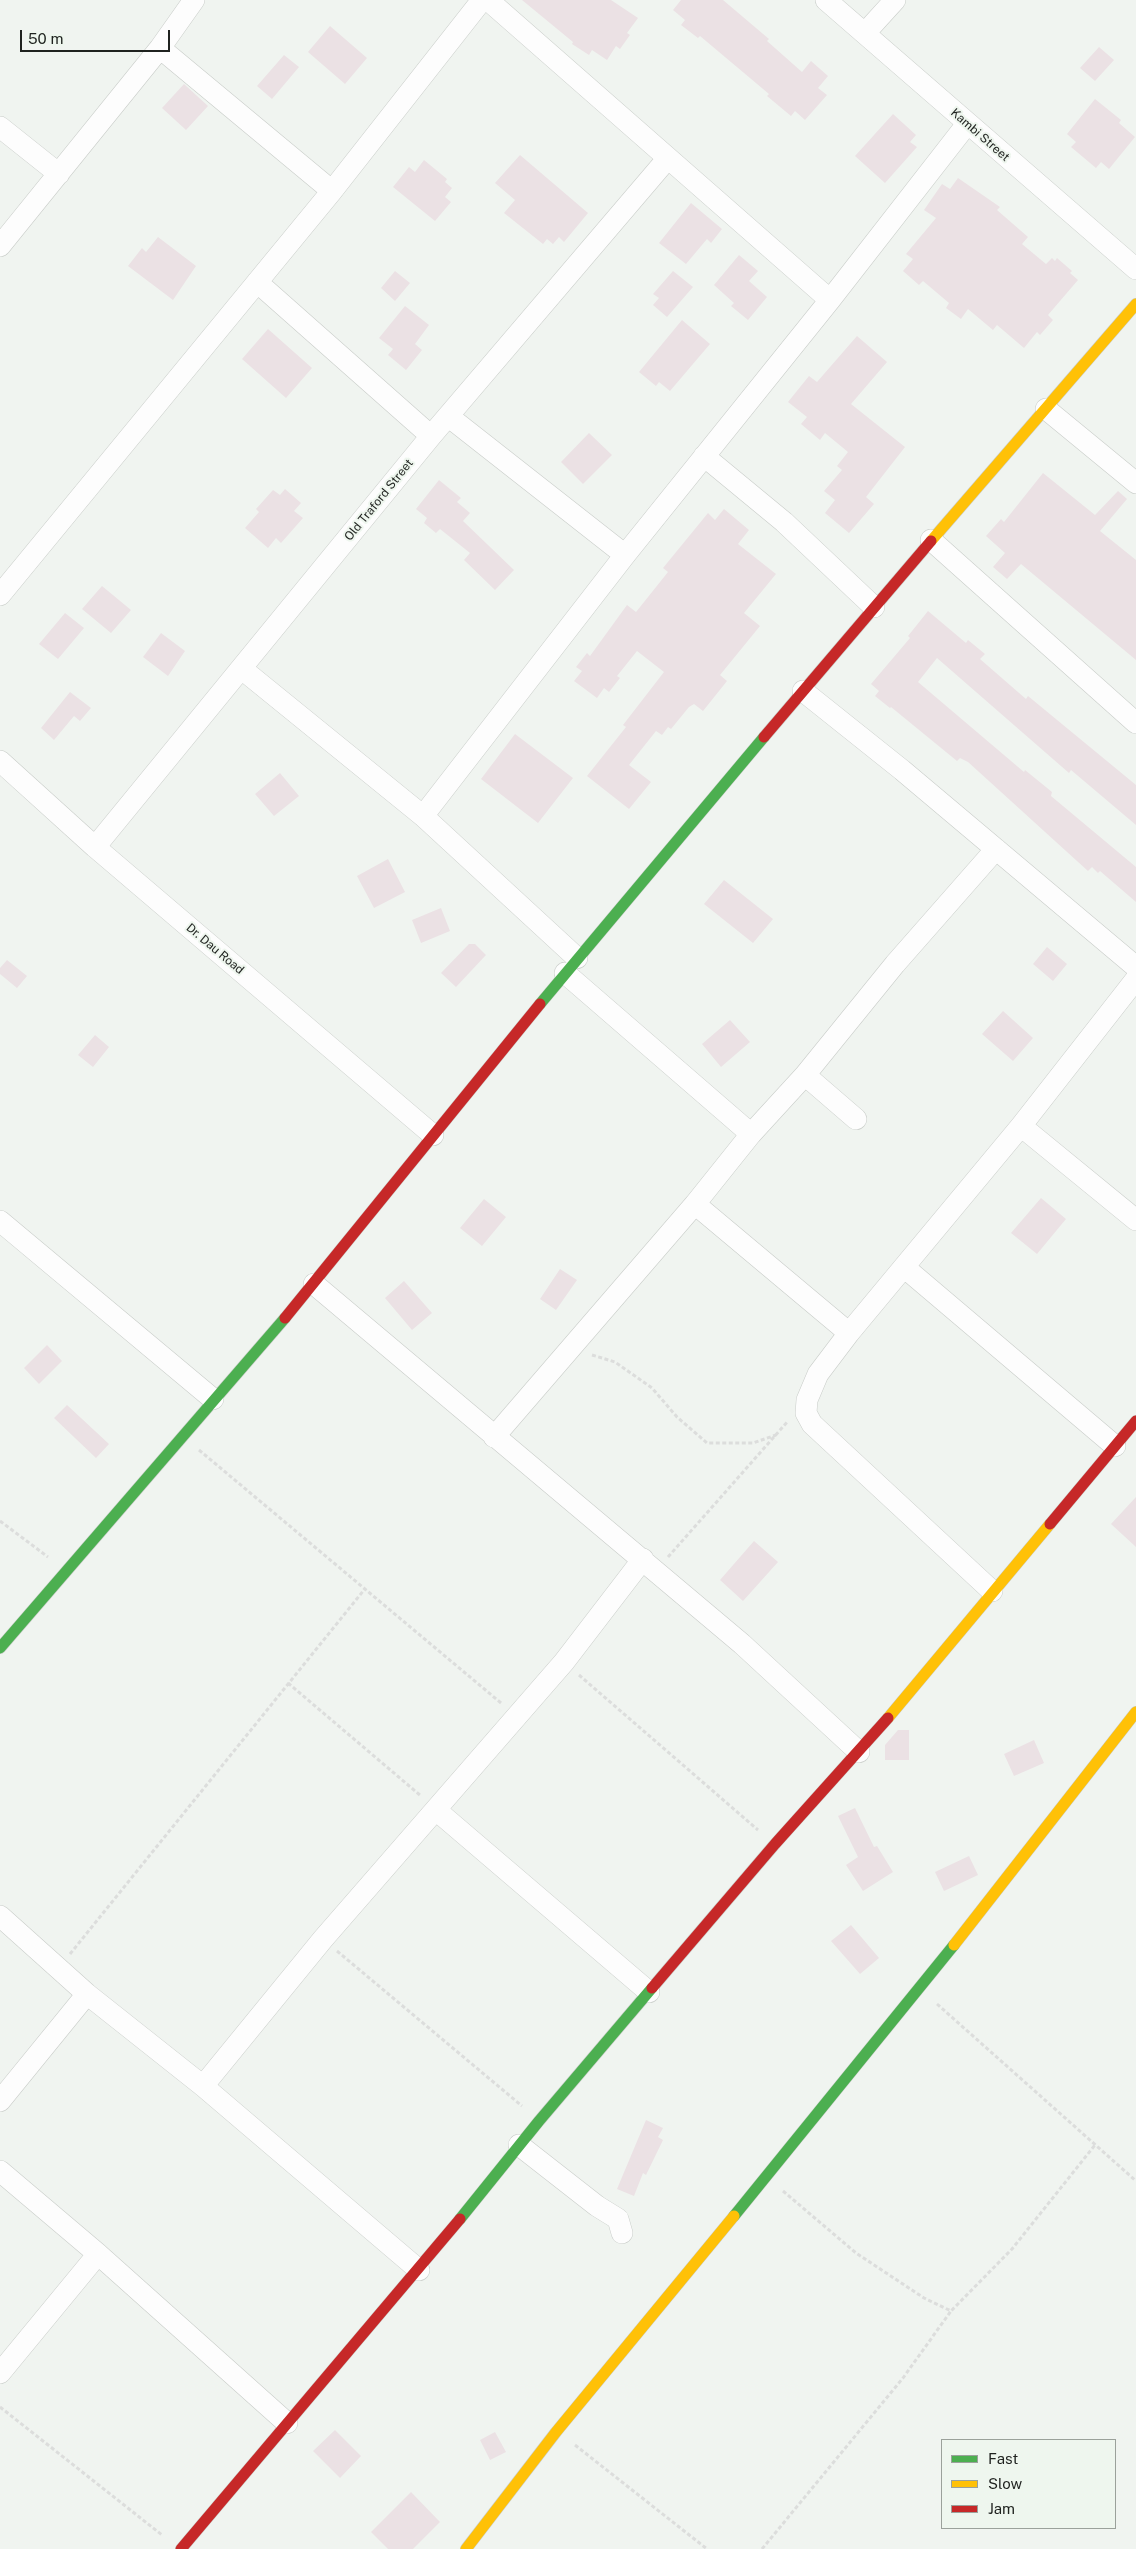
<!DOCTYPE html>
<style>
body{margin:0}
#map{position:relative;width:1136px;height:2549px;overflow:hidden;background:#f0f4f0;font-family:"Public Sans",sans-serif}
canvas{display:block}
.legend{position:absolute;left:941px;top:2439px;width:175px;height:90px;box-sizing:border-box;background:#eef6ee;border:1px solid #9ba19b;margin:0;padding:6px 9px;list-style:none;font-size:15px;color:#1f221f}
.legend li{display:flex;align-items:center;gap:10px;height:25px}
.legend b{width:25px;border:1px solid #9ba19b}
.scale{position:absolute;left:20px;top:30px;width:150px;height:22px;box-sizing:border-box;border:2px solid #1f221f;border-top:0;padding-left:6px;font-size:15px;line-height:18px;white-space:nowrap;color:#1f221f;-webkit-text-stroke:4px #eef6ee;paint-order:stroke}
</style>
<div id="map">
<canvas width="1136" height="2549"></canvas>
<ul class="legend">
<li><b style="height:6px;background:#4caf50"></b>Fast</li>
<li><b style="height:6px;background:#ffc107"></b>Slow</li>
<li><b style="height:6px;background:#c62828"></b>Jam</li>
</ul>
<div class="scale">50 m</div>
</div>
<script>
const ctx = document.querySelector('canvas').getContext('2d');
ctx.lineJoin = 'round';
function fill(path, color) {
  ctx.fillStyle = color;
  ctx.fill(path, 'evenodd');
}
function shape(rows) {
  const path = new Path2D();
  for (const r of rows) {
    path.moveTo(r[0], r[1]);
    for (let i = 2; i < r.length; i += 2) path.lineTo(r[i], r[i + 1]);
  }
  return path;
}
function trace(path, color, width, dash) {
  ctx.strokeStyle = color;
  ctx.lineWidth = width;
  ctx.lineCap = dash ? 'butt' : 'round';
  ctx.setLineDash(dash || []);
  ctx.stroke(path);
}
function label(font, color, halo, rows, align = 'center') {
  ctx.font = font + ' "Public Sans",sans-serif';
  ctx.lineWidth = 4;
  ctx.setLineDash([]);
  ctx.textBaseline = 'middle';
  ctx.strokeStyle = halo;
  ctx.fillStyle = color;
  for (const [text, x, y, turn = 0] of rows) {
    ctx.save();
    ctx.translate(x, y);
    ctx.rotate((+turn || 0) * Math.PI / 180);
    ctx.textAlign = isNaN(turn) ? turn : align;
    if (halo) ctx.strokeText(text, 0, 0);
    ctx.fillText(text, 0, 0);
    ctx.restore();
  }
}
fill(shape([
 [522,0,611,0,638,18,627,33,630,35,620,49,616,46,607,60,592,50,589,55,572,44,573,42],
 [681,0,723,0,769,39,767,41,802,72,811,61,828,76,818,88,827,95,805,120,795,111,791,116,767,96,769,94,700,36,698,38,681,25,685,20,673,10],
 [330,26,367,58,345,84,308,52],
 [1099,47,1114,60,1095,81,1080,68],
 [284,55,299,67,272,99,257,86],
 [184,84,208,106,186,130,162,108],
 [1095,99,1121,120,1119,123,1135,137,1109,169,1101,162,1096,168,1071,147,1076,142,1067,134],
 [893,114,916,135,910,142,917,147,885,183,855,156],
 [520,155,588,213,564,242,559,237,553,244,547,239,543,244,504,213,515,200,495,183],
 [424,160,447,179,445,182,452,188,445,197,451,202,435,221,393,187,409,167,415,172],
 [958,178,1000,207,997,210,1028,237,1022,244,1046,264,1052,258,1055,261,1057,258,1072,271,1070,273,1078,280,1048,315,1053,320,1040,335,1037,332,1024,348,997,325,993,330,968,309,961,319,946,308,949,303,923,281,919,285,903,271,913,259,906,254,936,218,924,210,942,184,950,189],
 [691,203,722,229,711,243,707,239,686,264,659,243],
 [158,237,196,266,173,300,128,266,142,248,146,252],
 [739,255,758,271,749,281,767,297,748,320,731,306,734,303,714,285],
 [395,271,410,283,395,301,381,288],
 [673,271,693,287,667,317,653,305,659,298,653,294],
 [405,306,429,325,415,344,422,350,406,370,388,355,393,349,379,338],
 [682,320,710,344,670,391,659,382,656,386,639,372],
 [268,329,312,368,286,398,242,359],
 [857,336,887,362,851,404,905,447,866,497,874,504,849,533,825,513,835,500,824,491,842,470,837,466,848,452,825,433,820,440,801,424,807,417,788,402,809,376,817,382],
 [589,433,612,455,583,484,561,462],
 [1043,473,1095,515,1118,491,1127,499,1100,531,1136,560,1136,660,1021,564,1007,579,993,567,1005,553,986,536,1001,519,1004,522],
 [439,480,461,498,457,502,470,513,463,521,514,570,495,590,464,560,470,553,440,529,436,533,424,523,427,518,416,509],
 [285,489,301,503,294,511,303,518,281,543,276,538,268,548,245,528,259,512,256,509,273,490,280,495],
 [724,509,749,530,738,544,776,574,744,613,760,626,720,675,727,681,703,711,694,704,689,707,671,729,668,727,662,735,656,731,629,765,651,782,629,809,587,776,626,727,623,725,664,672,637,651,617,676,620,678,609,692,604,688,597,698,574,681,582,671,576,667,587,653,590,656,627,605,636,612,668,572,663,568,708,513,715,520],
 [102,586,131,610,111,633,82,609],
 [928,611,966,643,968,640,985,654,980,659,1026,699,1028,696,1136,785,1136,825,1071,770,1069,773,937,658,918,682,1024,772,1025,770,1052,792,1051,796,1136,867,1136,902,1100,871,1098,873,1092,867,1088,871,968,762,960,758,957,761,891,707,890,708,875,696,879,691,871,684,910,638,908,636],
 [65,613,84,628,58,659,39,644],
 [161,633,185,651,168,676,143,657],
 [70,692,91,708,80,721,74,716,54,740,41,728],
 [515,734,573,778,538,823,481,779],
 [280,773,299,796,274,816,255,794],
 [388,859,405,892,374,908,357,876],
 [724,880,773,919,753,943,704,904],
 [441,908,450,931,421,943,412,920],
 [469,944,475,944,486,955,456,987,441,973],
 [1047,947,1067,964,1053,981,1033,964],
 [7,960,27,976,17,988,0,974,0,968],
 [1003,1011,1033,1038,1013,1061,982,1034],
 [730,1020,750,1042,721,1067,702,1044],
 [95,1035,109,1047,93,1067,78,1055],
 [1041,1198,1066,1219,1037,1254,1011,1233],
 [484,1199,506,1217,482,1246,460,1228],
 [560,1269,577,1280,556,1310,540,1299],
 [404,1281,432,1313,412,1330,385,1298],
 [47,1345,62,1361,39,1384,24,1368],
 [67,1405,109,1444,96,1458,54,1418],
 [1136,1497,1136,1547,1111,1524],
 [754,1541,778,1562,743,1601,720,1580],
 [898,1730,909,1730,909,1760,885,1760,885,1745],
 [1034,1740,1044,1763,1014,1776,1004,1754],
 [855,1808,874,1847,877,1846,893,1872,863,1891,846,1865,858,1857,838,1816],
 [969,1856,978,1875,944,1891,935,1872],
 [851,1925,879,1958,860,1974,831,1941],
 [646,2120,663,2128,658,2137,663,2140,646,2175,643,2173,634,2196,617,2189],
 [335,2430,361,2456,340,2478,313,2451],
 [495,2432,506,2452,490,2460,480,2440],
 [411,2492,440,2522,413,2549,388,2549,371,2532]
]), '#ebe1e4');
const street = shape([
 [488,0,830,300],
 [826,0,1136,269],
 [865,33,895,0],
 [160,48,332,191],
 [0,127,59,174],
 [0,246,160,48,194,0],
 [257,282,431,436],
 [1046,409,1136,483],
 [448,416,625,555],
 [704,456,784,522,874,607],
 [931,540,1136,723],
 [0,595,332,191,482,0],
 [242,669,423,816,577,958],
 [803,691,902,770,1136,967],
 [0,761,95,847,433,1135],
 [423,816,625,555,830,300,967,124],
 [95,847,431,436,668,158],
 [565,973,751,1134],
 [805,1075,856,1119],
 [1021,1126,1136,1220],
 [0,1221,213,1399],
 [904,1267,1115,1446],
 [314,1284,742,1644,859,1752],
 [849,1333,695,1204,751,1134,805,1075,895,964,996,849],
 [494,1437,695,1204],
 [992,1591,812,1424,806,1413,807,1400,818,1374,849,1333,1021,1126,1136,979],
 [436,1810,649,1992],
 [0,1916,87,1994,203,2086,419,2270],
 [203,2086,323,1939,564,1662,643,1559],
 [0,2101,87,1994],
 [519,2145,597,2206,618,2219,622,2233],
 [0,2171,98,2254,287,2423],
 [0,2373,98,2254]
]);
const fast = shape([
 [540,1004,764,737],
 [0,1648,285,1318],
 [734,2216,954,1945],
 [460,2219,539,2121,652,1988]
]);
const slow = shape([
 [931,541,1136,304],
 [888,1718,1050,1524],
 [954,1945,1136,1712],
 [466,2549,556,2432,734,2216]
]);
const jam = shape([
 [764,737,931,541],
 [285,1318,540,1004],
 [1050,1524,1136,1421],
 [652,1988,775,1844,888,1718],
 [181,2549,460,2219]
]);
trace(street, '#c8ccc8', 22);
trace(fast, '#c8ccc8', 12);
trace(slow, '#c8ccc8', 12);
trace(jam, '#c8ccc8', 12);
trace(shape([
 [592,1355,615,1362,652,1388,677,1417,707,1443,753,1443,776,1435],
 [199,1450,501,1703],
 [0,1521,48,1557],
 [668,1557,788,1421],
 [579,1675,758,1830],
 [288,1683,421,1796],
 [337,1951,522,2106],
 [70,1954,364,1590],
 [937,2004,1136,2181],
 [783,2191,856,2253,924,2298,951,2311,1012,2249,1095,2145],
 [0,2407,162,2535],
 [575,2445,707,2549],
 [762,2549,903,2378,951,2311]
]), '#dcdddc', 3, [4, 2.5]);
trace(street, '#fdfdfd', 21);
trace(fast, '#4caf50', 11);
trace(slow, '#ffc107', 11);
trace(jam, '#c62828', 11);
label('12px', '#1f221f', '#eef6ee', [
 ["Kambi Street",980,135,41],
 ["Old Traford Street",379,500,-51],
 ["Dr. Dau Road",215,949,40]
]);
</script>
